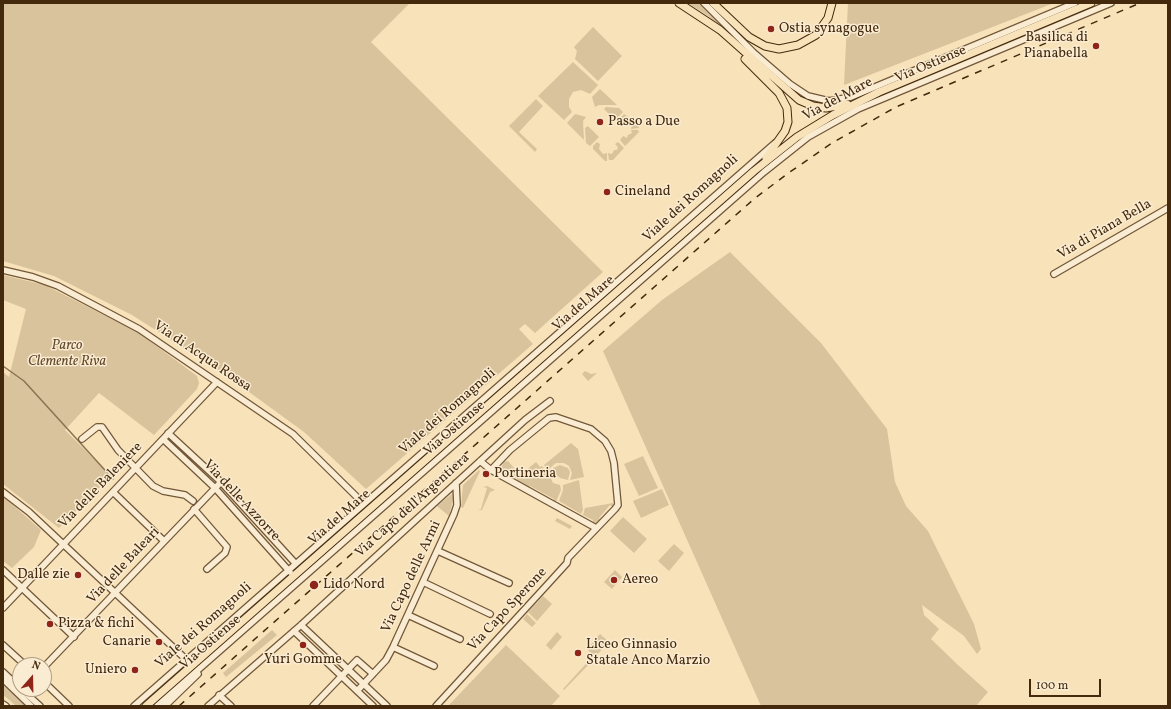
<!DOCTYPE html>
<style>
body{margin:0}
#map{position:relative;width:1171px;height:709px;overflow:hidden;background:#f8e2ba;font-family:Vollkorn,serif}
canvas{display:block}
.frame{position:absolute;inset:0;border:4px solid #44290d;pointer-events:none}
.north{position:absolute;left:12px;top:657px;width:40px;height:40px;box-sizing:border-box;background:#faecd2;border:1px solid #b19e83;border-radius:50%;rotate:20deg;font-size:11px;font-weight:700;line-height:16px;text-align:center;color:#44290d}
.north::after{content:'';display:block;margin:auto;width:14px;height:18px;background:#8f2418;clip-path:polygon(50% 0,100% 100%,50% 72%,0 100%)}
.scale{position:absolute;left:1029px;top:679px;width:72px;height:18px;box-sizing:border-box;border:2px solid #44290d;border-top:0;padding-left:5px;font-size:12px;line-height:14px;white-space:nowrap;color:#44290d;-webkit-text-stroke:3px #faecd2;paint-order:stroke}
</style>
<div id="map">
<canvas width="1171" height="709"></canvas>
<div class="frame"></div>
<div class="north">N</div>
<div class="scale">100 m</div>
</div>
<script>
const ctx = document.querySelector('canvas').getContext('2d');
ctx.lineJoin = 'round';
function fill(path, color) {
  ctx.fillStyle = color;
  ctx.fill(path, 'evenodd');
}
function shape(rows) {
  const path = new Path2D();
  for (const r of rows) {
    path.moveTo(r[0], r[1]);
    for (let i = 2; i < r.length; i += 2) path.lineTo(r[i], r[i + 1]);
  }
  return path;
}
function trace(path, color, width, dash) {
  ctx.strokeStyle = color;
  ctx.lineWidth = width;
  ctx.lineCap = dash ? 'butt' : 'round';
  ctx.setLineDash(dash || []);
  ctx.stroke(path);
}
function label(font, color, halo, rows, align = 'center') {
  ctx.font = font + ' Vollkorn,serif';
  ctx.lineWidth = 3;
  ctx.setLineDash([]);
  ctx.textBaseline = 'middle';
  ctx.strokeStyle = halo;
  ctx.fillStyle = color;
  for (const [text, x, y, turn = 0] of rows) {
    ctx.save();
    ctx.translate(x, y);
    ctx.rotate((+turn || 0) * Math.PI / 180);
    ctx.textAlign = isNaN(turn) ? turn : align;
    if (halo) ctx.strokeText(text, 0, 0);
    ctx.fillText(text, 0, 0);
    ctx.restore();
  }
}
fill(shape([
 [3,3,410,3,371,42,603,272,535,333,525,324,519,329,533,344,366,489,304,432,223,373,132,315,54,276,3,261],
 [688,3,700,3,759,60,708,16],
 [848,3,1054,3,844,85],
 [593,27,622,56,598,81,575,59,577,51,574,47],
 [573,62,598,85,590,94,581,90,573,92,569,99,569,107,572,112,564,120,538,96],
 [600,89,617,105,599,105,595,107,592,97],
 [536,99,543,106,519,132,537,149,535,152,509,126],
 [606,107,619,108,623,112,615,120,604,109],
 [575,114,586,117,583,121,584,140,567,123],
 [624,114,639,125,639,128,631,129,632,125,628,124,626,120,622,122,620,118],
 [588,126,599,137,590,146,586,143,585,128],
 [631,130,638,130,639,132,625,146,620,140,623,136,627,138,628,135,632,133],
 [597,142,600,144,599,149,603,154,607,153,607,161,605,161,593,149,593,146],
 [618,142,624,148,613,160,609,160,608,153,612,154,614,150,617,150,618,147,615,144],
 [730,252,821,343,887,429,895,482,906,506,928,531,974,624,981,649,977,654,964,636,922,605,924,615,939,629,931,639,958,665,988,692,976,706,761,706,603,351,662,300],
 [3,275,45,285,139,333,197,376,199,383,197,389,154,435,99,393,65,430,111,476,59,528,3,484,3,372,9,377,26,309,3,300],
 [585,371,591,374,597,373,588,381,582,374],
 [571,443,578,449,584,477,570,480,572,473,569,466,564,463,556,463,551,467,549,472,544,465],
 [643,456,658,488,639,496,624,464],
 [508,461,520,475,536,462,540,467,542,466,549,474,553,483,560,485,561,490,555,504,552,502,554,499,530,486,528,489,516,482,517,479,500,469,504,462],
 [560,465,568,468,570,472,568,480,560,478,553,472,553,468],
 [479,470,480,471,463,508,461,507,463,485],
 [579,480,583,510,581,514,559,501,563,490,563,485],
 [487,486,495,490,490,492,482,510,478,510,481,509,487,488,483,487],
 [662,489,669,505,641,518,633,501],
 [453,493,454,496,449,516,437,506],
 [3,496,41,530,34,547,12,568,3,561],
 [613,503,613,508,610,505,599,518,602,521,595,525,592,524,593,520,583,515,585,508],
 [623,517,647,539,634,553,610,531],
 [557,518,572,526,570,529,555,521],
 [674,544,684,553,669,571,658,561],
 [615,570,622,577,612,589,604,582],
 [543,596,552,604,537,621,528,612],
 [527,614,536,623,532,627,523,619],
 [272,630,277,635,226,677,223,673],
 [557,632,562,637,551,650,546,645],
 [600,634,609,642,595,657,587,649],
 [506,645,560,696,551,706,448,706],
 [593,656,595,658,564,690,563,689],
 [3,685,21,701,27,706,16,706,7,698,3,695]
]), '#d9c39d');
trace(shape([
 [3,366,24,381,113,479]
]), '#8b7251', 1.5);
const minor = shape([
 [704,3,753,52,790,84,808,96,829,101,851,97,1075,3],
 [3,270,33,277,58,286,139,329,293,434,363,503],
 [1054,274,1168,208],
 [168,433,221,482,295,563],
 [82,439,97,427,102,427,118,450,153,486,163,491,185,495,193,501],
 [163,439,215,488,290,572],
 [480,461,491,470],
 [3,492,29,512,192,665],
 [113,492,164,541],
 [194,509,227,547,225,553,207,569],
 [438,551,509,583],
 [3,570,74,637],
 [423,582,490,614],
 [3,608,217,382],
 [408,615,460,639],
 [301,625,387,706],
 [294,631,373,706],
 [3,645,25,665],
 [393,647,434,666],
 [44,667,221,482],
 [3,672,20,688],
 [3,679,31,706],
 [44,682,69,706],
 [21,689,40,706],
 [357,691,386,660,393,647,454,514,457,505,456,483],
 [219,695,231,706],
 [3,704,6,706],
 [134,706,775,143],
 [157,706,764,172,808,137,858,109,1111,3],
 [165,706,198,674],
 [208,706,301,625,525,420,550,401],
 [313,706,357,660,373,674],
 [436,706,547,585,567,563,568,558,615,509,618,505,614,463,611,451,605,441,591,429,556,417,549,418,510,450,491,470,596,528]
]);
const major = shape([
 [679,3,720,30,799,100,813,106,826,108,847,104],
 [713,3,749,37,765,46,779,49,798,45,816,35,828,18,832,3],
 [745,59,779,93,787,108,788,122,785,131,766,158],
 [146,706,754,171,797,137,833,115,879,92,1091,3]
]);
trace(minor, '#715738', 8);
trace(major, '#44290d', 9);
trace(minor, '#faecd2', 5.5);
trace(major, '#f8e2ba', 7);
trace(shape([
 [179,706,754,199,787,174,832,143,896,107,1140,3]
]), '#44290d', 1.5, [7, 7]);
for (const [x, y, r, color] of [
 [771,29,4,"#8f2418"],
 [1096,46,4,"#8f2418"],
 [600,122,4,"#8f2418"],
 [607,192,4,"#8f2418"],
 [486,474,4,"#8f2418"],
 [78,575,4,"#8f2418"],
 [614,580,4,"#8f2418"],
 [314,585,5,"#8f2418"],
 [50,624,4,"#8f2418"],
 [159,642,4,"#8f2418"],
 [303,645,4,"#8f2418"],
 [578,653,4,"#8f2418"],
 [135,670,4,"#8f2418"]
]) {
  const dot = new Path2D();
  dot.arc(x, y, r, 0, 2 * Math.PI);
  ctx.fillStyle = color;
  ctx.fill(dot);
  trace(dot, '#faecd2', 1.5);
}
label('14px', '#44290d', '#faecd2', [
 ["Ostia synagogue",779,29],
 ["Basilica di",1088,38,"right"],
 ["Pianabella",1088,54,"right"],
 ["Passo a Due",608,122],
 ["Cineland",615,192],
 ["Portineria",494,474],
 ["Dalle zie",70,575,"right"],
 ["Aereo",622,580],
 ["Lido Nord",323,585],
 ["Pizza & fichi",58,624],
 ["Canarie",151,642,"right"],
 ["Liceo Ginnasio",586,645],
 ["Statale Anco Marzio",586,661],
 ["Yuri Gomme",303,660,"center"],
 ["Uniero",127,670,"right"]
], 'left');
label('14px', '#44290d', '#faecd2', [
 ["Via Ostiense",931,65,-23],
 ["Via del Mare",838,100,-28],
 ["Viale dei Romagnoli",691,199,-42],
 ["Via di Piana Bella",1105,230,-30],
 ["Via del Mare",584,304,-41],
 ["Via di Acqua Rossa",202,357,34],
 ["Viale dei Romagnoli",448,412,-41],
 ["Via Ostiense",455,429,-41],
 ["Via delle Baleniere",101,486,-46],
 ["Via delle Azzorre",241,501,47],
 ["Via Capo dell'Argentiera",413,506,-42],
 ["Via del Mare",340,518,-41],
 ["Via delle Baleari",124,566,-47],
 ["Via Capo delle Armi",412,577,-65],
 ["Via Capo Sperone",508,610,-47],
 ["Viale dei Romagnoli",204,626,-41],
 ["Via Ostiense",211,643,-41]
]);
label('italic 14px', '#62482a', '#faecd2', [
 ["Parco",67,346],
 ["Clemente Riva",67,362]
]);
</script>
